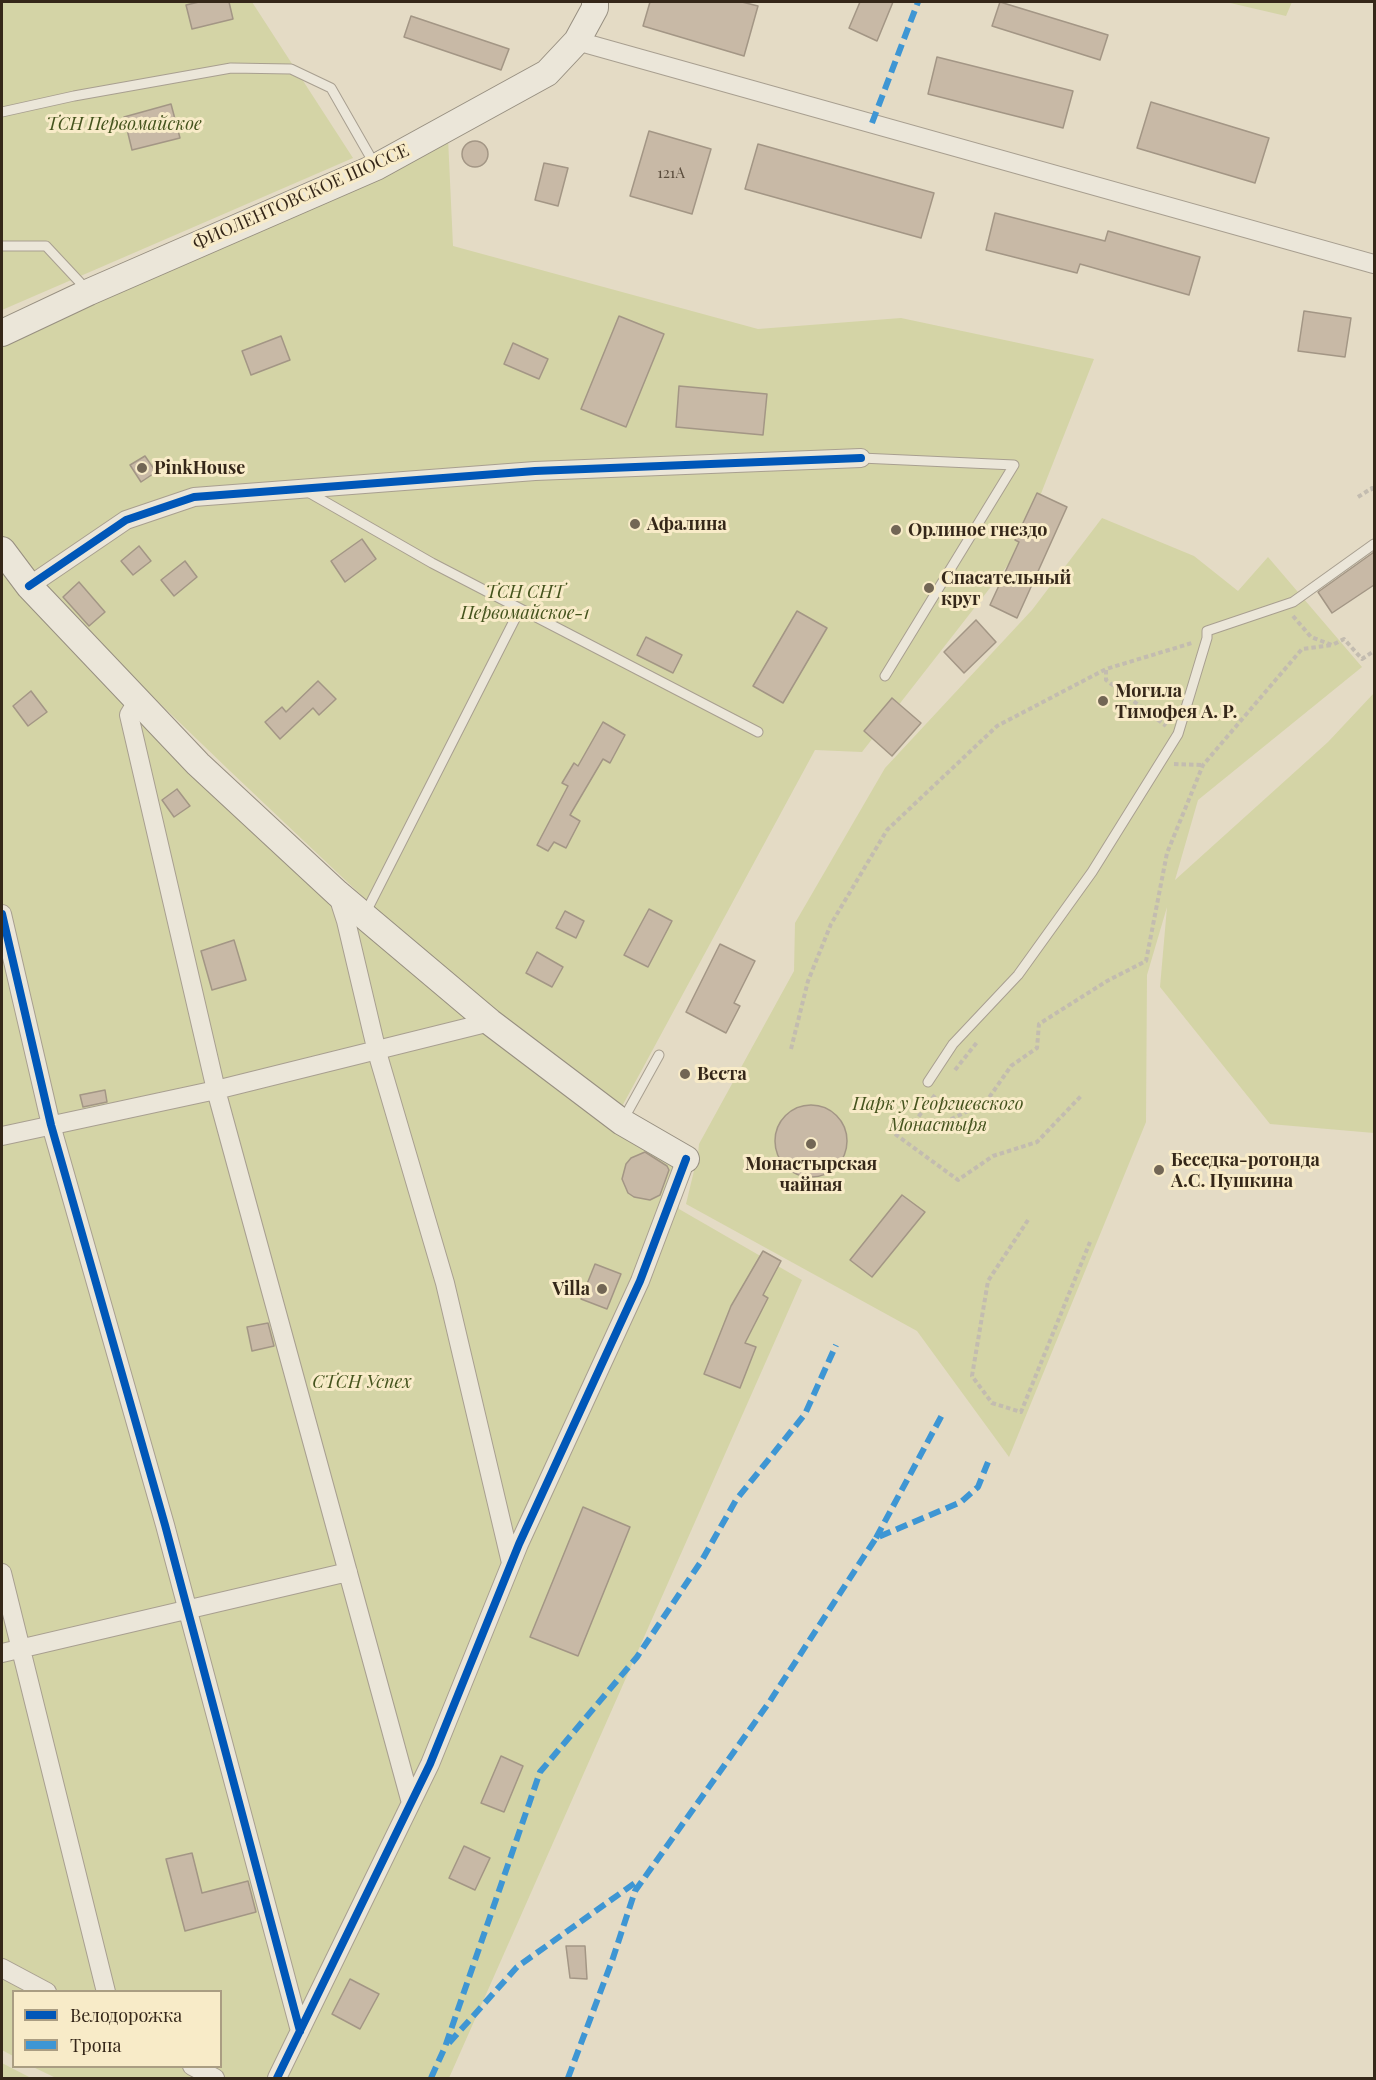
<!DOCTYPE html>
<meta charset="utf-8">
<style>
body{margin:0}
#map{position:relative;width:1376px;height:2080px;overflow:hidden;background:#e4dbc5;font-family:"Playfair Display",serif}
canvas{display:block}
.frame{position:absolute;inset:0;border:3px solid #352719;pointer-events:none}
.legend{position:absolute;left:12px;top:1990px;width:210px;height:78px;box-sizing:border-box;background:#f8ebc8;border:2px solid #aa9d82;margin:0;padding:8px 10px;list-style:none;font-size:18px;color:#352719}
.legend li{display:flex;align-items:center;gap:12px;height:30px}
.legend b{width:30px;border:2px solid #aa9d82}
</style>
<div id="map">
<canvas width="1376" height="2080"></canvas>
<div class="frame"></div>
<ul class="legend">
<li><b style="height:8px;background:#0057b8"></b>Велодорожка</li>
<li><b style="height:8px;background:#3e96d4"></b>Тропа</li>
</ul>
</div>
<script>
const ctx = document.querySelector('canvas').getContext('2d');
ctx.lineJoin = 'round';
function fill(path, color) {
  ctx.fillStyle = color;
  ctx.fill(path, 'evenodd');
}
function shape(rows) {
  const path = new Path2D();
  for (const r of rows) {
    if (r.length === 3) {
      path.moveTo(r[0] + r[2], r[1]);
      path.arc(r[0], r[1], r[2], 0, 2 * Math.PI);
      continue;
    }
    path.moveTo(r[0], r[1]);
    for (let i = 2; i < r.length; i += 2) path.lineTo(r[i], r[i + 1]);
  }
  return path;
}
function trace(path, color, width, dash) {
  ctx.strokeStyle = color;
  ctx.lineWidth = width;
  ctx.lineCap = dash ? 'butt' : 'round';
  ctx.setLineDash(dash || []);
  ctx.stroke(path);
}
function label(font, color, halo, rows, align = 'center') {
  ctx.font = font + ' "Playfair Display",serif';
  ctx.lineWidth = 6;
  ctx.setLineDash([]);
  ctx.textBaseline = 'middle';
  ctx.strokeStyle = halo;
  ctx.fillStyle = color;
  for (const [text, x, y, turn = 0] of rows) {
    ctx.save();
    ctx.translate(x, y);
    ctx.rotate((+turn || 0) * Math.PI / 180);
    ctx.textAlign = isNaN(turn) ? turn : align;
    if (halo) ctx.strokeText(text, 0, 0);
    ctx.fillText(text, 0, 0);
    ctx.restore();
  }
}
fill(shape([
 [2,2,252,2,353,158,2,310],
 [1226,2,1292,2,1286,16],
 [448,138,453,246,758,329,901,318,1094,359,1018,552,862,752,815,750,619,1112,492,1019,230,771,39,587,2,539,2,340],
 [1102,518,1194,556,1238,591,1268,557,1362,667,1198,800,1175,880,1328,742,1374,693,1374,1133,1270,1124,1160,987,1167,907,1147,975,1146,1122,1009,1457,917,1331,686,1204,698,1154,699,1144,794,971,795,923,885,768,1032,610],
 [2,541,37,587,308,858,678,1162,679,1209,802,1280,449,2078,56,2078,33,2067,220,2066,220,1992,14,1992,13,2056,2,2050],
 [2,2063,31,2078,2,2078]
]), '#d4d4a6');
const building = shape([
 [199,2,229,2,233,19,192,29,186,5,199,2],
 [650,2,742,2,758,6,744,56,643,26,650,2],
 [860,2,893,2,877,41,849,28,860,2],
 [1000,2,1108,35,1100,60,992,26,1000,2],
 [411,16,509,49,501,70,404,37,411,16],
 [937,57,1073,91,1063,128,928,94,937,57],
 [1151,102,1269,138,1255,183,1137,148,1151,102],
 [171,104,180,138,132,150,124,117,171,104],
 [649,131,711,149,692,214,630,196,649,131],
 [475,154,13],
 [758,144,934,193,921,238,745,189,758,144],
 [544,163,568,168,558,206,535,200,544,163],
 [995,213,1105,241,1108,231,1200,257,1189,295,1080,264,1077,273,986,250,995,213],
 [1304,311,1351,318,1345,357,1298,351,1304,311],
 [619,316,664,334,626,427,581,409,619,316],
 [281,336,290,360,251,375,242,351,281,336],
 [513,343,548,359,539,379,504,364,513,343],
 [679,386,767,394,763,435,676,427,679,386],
 [145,456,156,472,141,482,130,465,145,456],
 [1037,493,1067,507,1017,618,990,605,1019,542,1015,540,1037,493],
 [362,539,376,559,345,582,331,561,362,539],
 [139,546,151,561,133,575,121,561,139,546],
 [1374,552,1374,585,1332,613,1318,592,1374,552],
 [185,561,197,577,174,596,161,580,185,561],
 [79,582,105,612,89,626,63,597,79,582],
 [797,611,827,628,783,703,753,686,797,611],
 [976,620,996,642,964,673,944,652,976,620],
 [646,637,682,655,673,673,637,655,646,637],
 [318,681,336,699,319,715,313,708,280,739,265,722,282,707,286,712,318,681],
 [31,691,47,712,28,726,13,706,31,691],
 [892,698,921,723,892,756,864,731,892,698],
 [603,722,625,735,610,763,603,759,570,815,580,821,566,848,554,842,548,851,537,845,568,786,562,783,574,763,578,766,603,722],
 [177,789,190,806,174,817,162,800,177,789],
 [649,909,672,921,648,967,624,955,649,909],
 [565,911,584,921,576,938,556,928,565,911],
 [234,940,246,980,212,990,201,951,234,940],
 [720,944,755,961,734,1003,740,1006,726,1033,686,1012,720,944],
 [537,952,563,967,552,987,526,973,537,952],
 [105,1090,107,1102,83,1107,80,1095,105,1090],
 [811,1141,36],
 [645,1152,667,1166,669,1170,660,1195,650,1200,634,1197,628,1193,622,1179,626,1164,631,1158,645,1152],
 [902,1195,925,1212,872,1277,850,1260,902,1195],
 [763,1251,781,1261,763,1295,768,1298,745,1343,756,1347,740,1388,704,1374,731,1306,763,1251],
 [595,1264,621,1274,607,1309,581,1299,595,1264],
 [268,1323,274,1346,252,1351,247,1327,268,1323],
 [583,1507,630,1527,578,1656,530,1637,583,1507],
 [501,1756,523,1766,504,1812,481,1803,501,1756],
 [464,1846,490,1858,475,1890,449,1878,464,1846],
 [192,1853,202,1893,248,1881,256,1912,185,1931,166,1859,192,1853],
 [566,1946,585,1946,587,1979,570,1978,566,1946],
 [350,1979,379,1994,360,2029,332,2014,350,1979]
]);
fill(building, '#c8b9a6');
trace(building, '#a39685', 1.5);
const lane = shape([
 [2,112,74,96,231,68,291,69,331,88,375,165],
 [2,246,46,246,88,291],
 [861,458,1014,465,885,676],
 [308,492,432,563,758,732],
 [365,914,520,609],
 [928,1082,953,1044,1018,975,1092,872,1178,734,1207,638,1207,631,1293,602,1374,544],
 [623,1120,659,1055]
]);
const street = shape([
 [577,41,1374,264],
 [29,586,126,520,194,497,535,471,861,458],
 [138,700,129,715,216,1090,411,1803],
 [337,893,346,921,377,1052,445,1283,511,1563],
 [2,914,51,1125,165,1525,300,2031],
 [2,1136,216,1090,490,1022],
 [2,1573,106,1992],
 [2,1653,348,1572],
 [2,1968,47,1992],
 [192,2066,215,2078],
 [277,2078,430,1764,519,1544,640,1281,686,1159]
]);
const secondary = shape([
 [2,333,89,292,376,167,547,73,577,41,595,8,595,2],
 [2,550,29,586,198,764,337,893,490,1022,622,1122,686,1159]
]);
trace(lane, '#a89f90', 11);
trace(street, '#a89f90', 20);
trace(secondary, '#978f80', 28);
trace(shape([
 [1358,497,1372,488,1374,493],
 [1293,616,1311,637,1332,645,1344,639,1362,659,1374,651],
 [1106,670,1106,680,1166,726],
 [1174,764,1203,765],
 [791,1049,808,981,831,924,887,830,997,726,1106,669,1192,643],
 [955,1070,978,1041],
 [935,1095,912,1125,923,1133,986,1102,1011,1066,1037,1048,1039,1024,1107,981,1146,961,1167,853,1203,765,1302,649,1332,645],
 [895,1134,958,1180,993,1156,1037,1142,1081,1096],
 [1028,1220,988,1281,972,1376,992,1403,1021,1412,1090,1242]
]), '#c3bcb0', 4, [4.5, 3]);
trace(lane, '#ebe6d9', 9);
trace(street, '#ebe6d9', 18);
trace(secondary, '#ebe6d9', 26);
trace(shape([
 [872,123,918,2],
 [876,1538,942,1415],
 [449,2043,517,1967,639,1880],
 [431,2078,445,2047,540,1772,637,1657,702,1560,736,1500,805,1414,836,1345],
 [568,2078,612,1961,635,1891,770,1701,876,1538,961,1502,978,1487,990,1457]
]), '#3e96d4', 6, [12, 6]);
trace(shape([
 [29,586,126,520,194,497,535,471,861,458],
 [2,914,51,1125,165,1525,300,2031],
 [277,2078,430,1764,519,1544,640,1281,686,1159]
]), '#0057b8', 8);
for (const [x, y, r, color] of [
 [142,468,6,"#726655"],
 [635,524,6,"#726655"],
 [896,530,6,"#726655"],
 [929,588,6,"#726655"],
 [1103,701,6,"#726655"],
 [685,1074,6,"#726655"],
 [811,1144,6,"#726655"],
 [1159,1170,6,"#726655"],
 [602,1289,6,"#726655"]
]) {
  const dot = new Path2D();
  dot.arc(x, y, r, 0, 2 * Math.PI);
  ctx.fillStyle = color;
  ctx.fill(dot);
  trace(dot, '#f8ebc8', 2);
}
label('15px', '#5a4c3c', null, [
 ["121А",671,173]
]);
label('italic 18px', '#45541e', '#f8ebc8', [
 ["ТСН Первомайское",124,124],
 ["ТСН СНТ",525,592],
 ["Первомайское-1",525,613],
 ["Парк у Георгиевского",938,1104],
 ["Монастыря",938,1125],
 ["СТСН Успех",362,1382]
]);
label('18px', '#352719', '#f8ebc8', [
 ["ФИОЛЕНТОВСКОЕ ШОССЕ",301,197,-24]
]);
label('bold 18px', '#352719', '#f8ebc8', [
 ["PinkHouse",154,468],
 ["Афалина",647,524],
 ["Орлиное гнездо",908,530],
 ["Спасательный",941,578],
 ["круг",941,599],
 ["Могила",1115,691],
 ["Тимофея А. Р.",1115,712],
 ["Веста",697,1074],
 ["Беседка-ротонда",1171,1160],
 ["А.С. Пушкина",1171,1181],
 ["Монастырская",811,1164,"center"],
 ["чайная",811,1185,"center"],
 ["Villa",590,1289,"right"]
], 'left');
</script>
